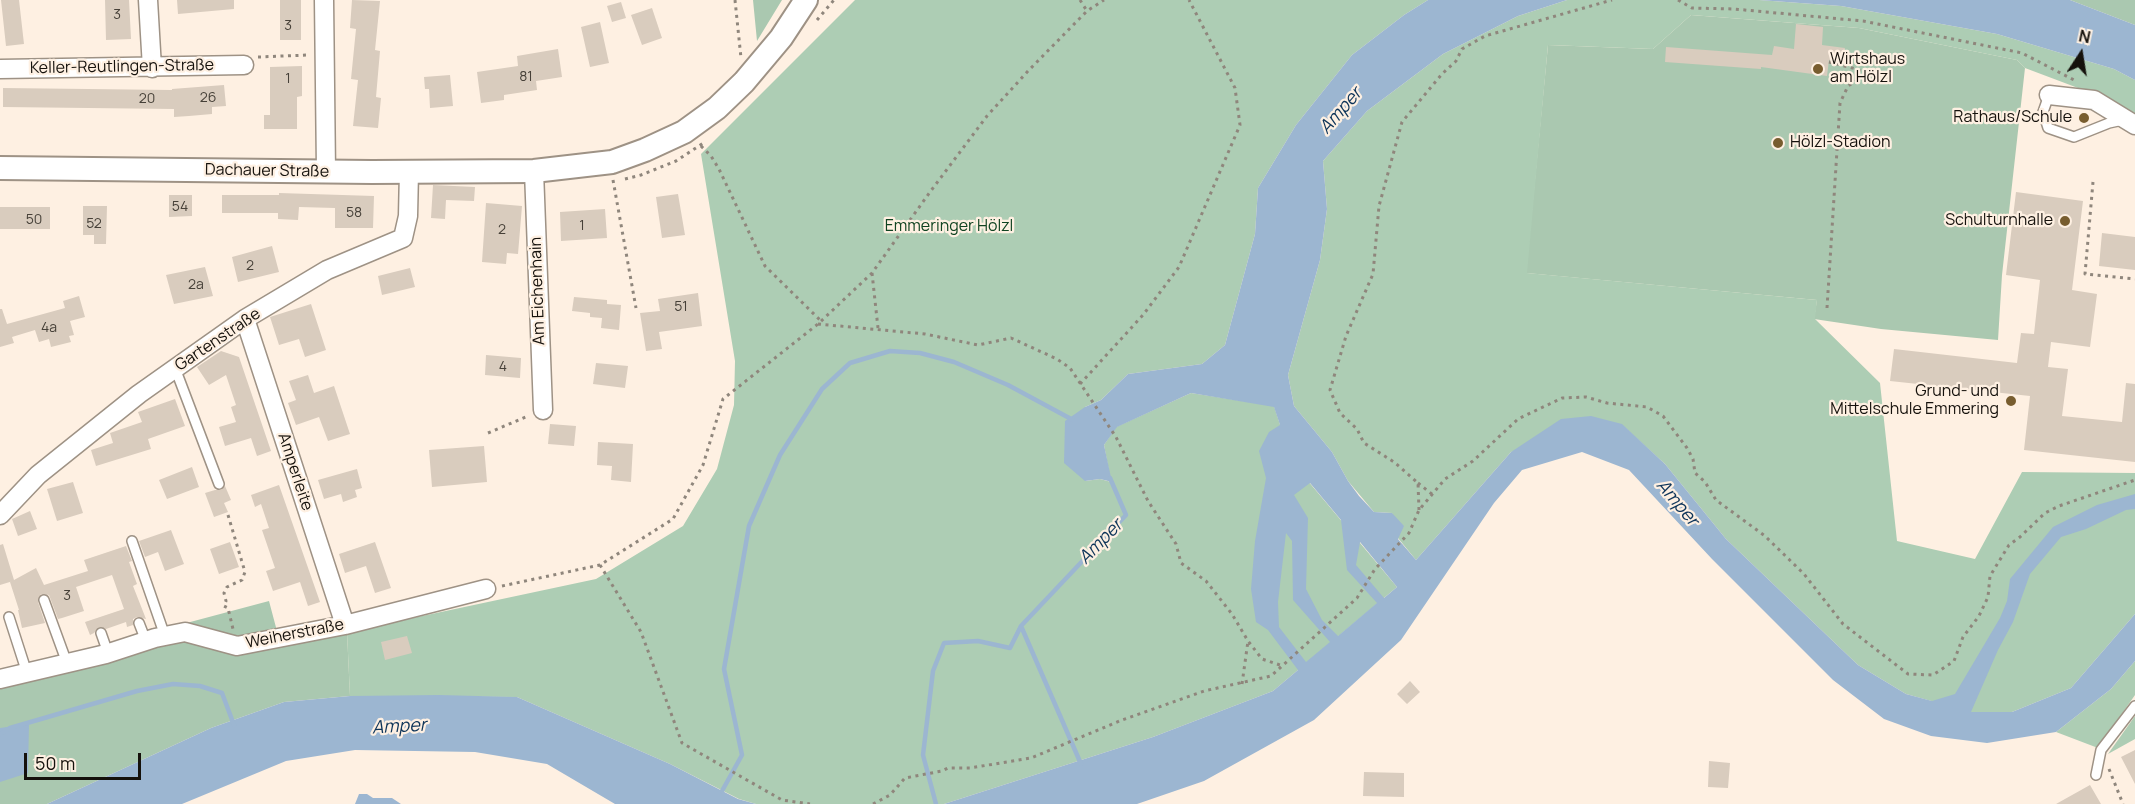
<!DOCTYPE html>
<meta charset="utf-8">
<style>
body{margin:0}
#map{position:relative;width:2135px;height:804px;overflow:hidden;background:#fef0e2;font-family:Manrope,sans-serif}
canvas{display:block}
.north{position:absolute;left:2051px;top:24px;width:60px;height:60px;-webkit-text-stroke:4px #fef0e2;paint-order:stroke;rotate:12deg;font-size:16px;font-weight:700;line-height:24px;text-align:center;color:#15110c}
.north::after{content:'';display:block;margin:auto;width:21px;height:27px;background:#15110c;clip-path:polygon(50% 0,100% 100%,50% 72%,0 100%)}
.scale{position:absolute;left:24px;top:753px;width:117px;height:27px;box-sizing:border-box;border:3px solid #15110c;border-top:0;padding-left:8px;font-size:18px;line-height:21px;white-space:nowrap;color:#15110c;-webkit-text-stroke:4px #fef0e2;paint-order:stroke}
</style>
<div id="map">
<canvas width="2135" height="804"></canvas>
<div class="north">N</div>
<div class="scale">50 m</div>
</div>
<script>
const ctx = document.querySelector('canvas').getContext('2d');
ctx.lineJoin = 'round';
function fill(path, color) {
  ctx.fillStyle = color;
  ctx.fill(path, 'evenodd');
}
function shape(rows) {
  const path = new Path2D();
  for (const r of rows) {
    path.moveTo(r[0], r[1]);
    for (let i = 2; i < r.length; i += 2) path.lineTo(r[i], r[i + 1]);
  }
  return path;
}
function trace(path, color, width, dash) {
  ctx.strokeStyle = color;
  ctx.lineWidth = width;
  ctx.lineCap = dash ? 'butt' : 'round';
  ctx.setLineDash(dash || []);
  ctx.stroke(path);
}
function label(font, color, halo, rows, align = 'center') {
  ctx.font = font + ' Manrope,sans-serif';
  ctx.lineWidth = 4.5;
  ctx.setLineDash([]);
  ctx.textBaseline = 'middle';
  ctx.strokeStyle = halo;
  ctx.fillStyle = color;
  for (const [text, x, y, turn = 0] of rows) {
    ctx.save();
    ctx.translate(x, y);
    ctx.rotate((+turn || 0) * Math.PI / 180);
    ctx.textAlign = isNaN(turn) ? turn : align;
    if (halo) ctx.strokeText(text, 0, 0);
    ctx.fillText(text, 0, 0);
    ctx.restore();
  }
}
fill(shape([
 [753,0,782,0,757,41],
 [2070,0,2135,0,2135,25],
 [1691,15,1859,28,2017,60,2025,68,2002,275,1998,340,1881,329,1814,319,1817,300,1526,273,1548,45,1653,49],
 [269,601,278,635,239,639,179,625],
 [347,632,350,696,284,702,211,728,47,804,0,804,0,680,181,639]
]), '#aac8b0');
fill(shape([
 [855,0,1428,0,1404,15,1352,55,1296,125,1258,188,1255,234,1225,345,1202,364,1128,374,1101,400,1085,407,1085,481,1100,479,1111,482,1104,445,1116,427,1191,393,1274,406,1292,462,1397,587,1273,691,1153,737,944,804,756,804,739,799,670,764,517,697,350,696,347,632,596,579,683,526,717,469,734,405,735,361,701,154],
 [1567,0,1759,0,1841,6,1997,34,2114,69,2135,80,2135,115,2086,91,2025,68,2017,60,1859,28,1691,15,1653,49,1548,45,1527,273,1817,300,1815,319,1880,383,1897,541,1975,559,2022,472,2135,473,2135,614,2071,688,2012,712,1971,712,1906,694,1858,665,1726,539,1665,464,1622,425,1511,452,1416,560,1398,538,1392,513,1374,512,1348,481,1332,452,1294,406,1288,375,1320,260,1327,209,1323,161,1367,111,1443,54,1518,16],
 [2135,661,2135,695,2098,748,2056,732,2111,689],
 [2135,716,2135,739,2108,754]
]), '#adcdb4');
fill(shape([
 [1428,0,1567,0,1518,16,1443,54,1367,111,1323,161,1327,209,1320,260,1288,375,1294,406,1332,452,1348,481,1359,496,1374,512,1392,513,1404,526,1398,539,1416,560,1511,452,1561,419,1591,416,1622,424,1665,464,1726,539,1858,665,1906,694,1932,701,1955,694,2000,618,2007,601,2010,579,2053,527,2097,505,2135,494,2135,509,2126,510,2086,529,2061,537,2030,574,2013,622,1998,650,1971,712,2012,712,2071,688,2135,614,2135,661,2111,689,2056,732,1987,743,1931,736,1884,719,1833,680,1712,559,1629,470,1582,452,1522,470,1494,503,1401,640,1314,720,1204,781,1137,804,944,804,1153,737,1273,691,1298,670,1268,630,1256,622,1251,589,1255,541,1266,478,1259,451,1269,432,1280,425,1274,407,1191,393,1117,427,1104,445,1112,482,1100,479,1085,481,1064,463,1065,421,1085,407,1101,400,1128,374,1202,364,1225,345,1255,234,1258,188,1296,125,1352,55,1404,15],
 [1310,483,1341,520,1347,570,1377,603,1338,636,1322,620,1306,589,1308,518,1294,495],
 [1286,533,1292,541,1293,600,1330,642,1306,662,1279,627,1278,602],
 [1360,542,1397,587,1384,598,1356,565],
 [1759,0,2070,0,2135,25,2135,80,2114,69,1997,34,1841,6],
 [439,695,517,697,670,764,738,799,756,804,615,804,547,764,475,752,355,750,286,761,182,804,47,804,211,728,284,702,350,696],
 [29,724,28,773,0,782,0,728],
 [359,794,367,794,373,798,392,798,401,804,355,804]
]), '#9cb6d1');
trace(shape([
 [1021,626,1081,764],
 [0,734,10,728,137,691,173,684,200,686,222,693,234,725],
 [722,791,742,755,724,669,749,526,780,455,822,389,850,363,890,351,920,353,954,362,1008,385,1073,420],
 [936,804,923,755,933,671,944,643,978,641,1010,648,1021,626,1126,515,1110,478]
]), '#9cb6d1', 4.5);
fill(shape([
 [1,0,19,0,24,44,6,46],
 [105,0,129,0,131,39,106,40],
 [177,0,234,0,234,9,178,14],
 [280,0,301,0,301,40,280,40],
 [352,0,380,1,375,50,380,51,376,97,381,98,378,128,353,126,358,80,351,79,356,29,350,28],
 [621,2,626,18,612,22,607,6],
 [652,8,662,38,642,45,631,15],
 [600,22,609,63,590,67,581,27],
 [1796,24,1823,27,1822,45,1845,48,1843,62,1829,60,1827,76,1761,67,1761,69,1665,62,1666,47,1772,55,1774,46,1794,49],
 [558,49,562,77,536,81,537,90,504,95,504,100,481,103,477,72,518,66,517,56],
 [302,66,302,96,297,97,297,129,264,129,264,115,270,115,270,67],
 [450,75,453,106,430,108,429,89,425,89,424,77],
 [224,85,226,106,212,107,212,114,189,116,174,117,174,109,3,107,3,88,172,90,172,89],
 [433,185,475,187,474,201,446,200,445,219,431,218],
 [2016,192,2083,201,2072,290,2097,294,2090,347,2051,342,2048,367,2068,369,2062,416,2122,422,2126,383,2135,384,2135,462,2024,450,2030,396,1890,381,1894,349,2017,363,2021,333,2034,334,2040,280,2006,275],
 [279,193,374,196,373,228,335,228,335,208,299,207,298,220,278,219,278,213,222,213,222,195,279,195],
 [678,194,685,235,662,238,656,197],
 [169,195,192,195,192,216,169,217],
 [486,203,522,206,518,254,507,253,506,264,482,262],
 [83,206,107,206,106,244,94,244,94,235,83,235],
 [0,207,50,207,50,229,0,229],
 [605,209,607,238,561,241,560,212],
 [2102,233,2135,237,2135,270,2099,266],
 [272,246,279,272,238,282,232,257],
 [205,267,213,296,174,304,166,275],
 [410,268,415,287,382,295,378,276],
 [698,293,702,326,659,332,662,349,646,351,640,313,660,311,658,299],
 [79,296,85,317,70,321,74,335,69,336,71,342,51,347,49,339,39,342,35,330,12,337,14,343,0,347,0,309,2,309,7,324,65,308,63,301],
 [574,297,607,300,607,304,621,305,619,330,601,328,602,318,590,317,590,313,572,311],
 [311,304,326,350,305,357,299,339,279,345,270,317],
 [221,351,239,357,271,451,257,456,251,438,225,446,219,427,236,422,231,407,236,405,226,375,209,385,197,367],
 [486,355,521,358,520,378,485,375],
 [596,363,628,366,625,388,593,384],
 [308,375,314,393,334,386,350,434,328,441,319,417,296,425,288,403,296,400,289,381],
 [175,399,185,426,148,439,151,449,96,466,91,450,113,443,110,433,142,422,138,412],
 [550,424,576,426,574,446,548,444],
 [598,442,633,444,631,482,611,480,612,466,597,465],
 [484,446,487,482,432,487,429,450],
 [192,467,199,487,167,499,159,480],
 [357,469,362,488,355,490,357,497,343,502,341,494,324,499,318,480],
 [73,482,83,513,57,521,47,489],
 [279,485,320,602,308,606,300,582,273,591,266,571,275,568,262,530,269,528,261,504,255,507,251,495],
 [225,486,231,500,224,503,228,512,214,517,205,493,215,490,221,490],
 [30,511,37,529,18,536,12,519],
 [171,530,184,564,165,571,158,552,145,557,139,541],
 [230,542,239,567,219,574,210,549],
 [375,542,391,588,375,593,366,566,345,573,339,554],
 [3,544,14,580,36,568,44,585,88,571,84,560,126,546,132,561,129,562,137,584,133,586,146,619,137,617,133,619,133,625,127,627,126,622,106,629,99,627,94,633,90,635,85,622,124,609,112,575,76,587,84,611,62,618,58,619,49,595,41,594,38,602,45,623,22,628,18,610,19,610,10,582,13,581,0,585,0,545],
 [407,636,412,653,385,660,381,642],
 [1410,681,1420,692,1407,704,1397,694],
 [2135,750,2135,784,2121,757],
 [1709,761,1730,763,1728,788,1708,787],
 [1364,772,1404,773,1404,797,1363,796],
 [2090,785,2101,804,2056,804]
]), '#d9ccbe');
const service = shape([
 [2049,95,2043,112,2048,128,2074,137,2109,123,2123,120],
 [175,368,219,484],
 [132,541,165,636],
 [44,600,67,663],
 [9,617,27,673],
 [139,623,146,641],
 [101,633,108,653],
 [2096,775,2101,750,2135,706]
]);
const minor = shape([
 [148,0,152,68],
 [324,0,326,171],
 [0,69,244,65],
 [2049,95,2094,100,2135,125],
 [534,171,543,410],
 [245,319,345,625],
 [0,515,38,475,139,394,245,319,327,270,403,238,408,216,409,171],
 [0,679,106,654,155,638,185,632,237,646,345,625,486,589]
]);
const tertiary = shape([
 [0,168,372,172,534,171,612,162,645,150,684,132,717,108,744,82,781,38,806,0]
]);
trace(service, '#9e9285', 12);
trace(minor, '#9e9285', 21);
trace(tertiary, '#9e9285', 26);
trace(shape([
 [735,0,741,58],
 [1080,0,1087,11],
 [1678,0,1692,8,1734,9,1863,21,2022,53,2074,80],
 [817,20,834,0],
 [258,57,308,55],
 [1829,62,1856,69,1867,74],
 [701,146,711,156,719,169,765,266,820,320],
 [625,179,641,175,676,161,705,142],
 [613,180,636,308],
 [2093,182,2085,274,2135,279],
 [872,273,878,328],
 [1827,308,1840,103,1848,86,1867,74],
 [818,324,925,334,978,345,1011,338,1057,359,1070,368,1116,437,1148,501,1176,544,1181,563,1206,581,1232,614,1248,641,1262,659,1283,666],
 [1080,384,1143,315,1179,267,1240,125,1235,88,1189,0],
 [488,433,528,416],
 [1418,483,1433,495],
 [1419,510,1418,483,1394,462,1364,443,1357,429,1340,413,1330,390,1346,336,1373,274,1379,206,1402,122,1442,74,1456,61,1462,49,1485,36,1612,0],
 [228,515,245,572,242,580,227,587,224,593,226,601,224,606,228,608,233,629],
 [600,565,641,632,682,743,782,800,810,804],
 [502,586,600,565,673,519,703,465,723,399,818,324,872,273,930,192,987,116,1029,70,1087,11,1104,0],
 [1242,684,1248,641],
 [2109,769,2123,804],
 [873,804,890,795,905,778,942,771,948,768,970,768,1031,758,1122,720,1204,691,1271,676,1357,598,1375,569,1409,533,1419,510,1445,479,1473,461,1518,419,1562,398,1586,397,1607,403,1647,407,1663,416,1687,448,1693,459,1695,473,1705,482,1716,500,1765,536,1804,574,1843,624,1908,674,1933,675,1954,661,1963,637,1979,616,1988,597,1990,576,2009,545,2020,537,2045,513,2059,506,2135,480]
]), '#8f867c', 3, [3, 4.5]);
trace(service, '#fff', 9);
trace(minor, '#fff', 18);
trace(tertiary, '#fff', 22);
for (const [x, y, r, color] of [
 [1818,69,6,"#785d2f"],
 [2084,118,6,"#785d2f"],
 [1778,143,6,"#785d2f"],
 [2065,221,6,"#785d2f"],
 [2011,401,6,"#785d2f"]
]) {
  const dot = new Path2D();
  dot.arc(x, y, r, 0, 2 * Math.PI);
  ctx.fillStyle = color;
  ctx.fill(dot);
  trace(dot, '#fef0e2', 2);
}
label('14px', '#464038', null, [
 ["3",117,15],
 ["3",288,26],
 ["81",526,77],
 ["1",288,79],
 ["26",208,98],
 ["20",147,99],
 ["54",180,207],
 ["58",354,213],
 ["50",34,220],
 ["52",94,224],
 ["1",582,226],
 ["2",502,230],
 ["2",250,266],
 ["2a",196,285],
 ["51",681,307],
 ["4a",49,328],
 ["4",503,367],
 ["3",67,596]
]);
label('16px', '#15110c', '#fef0e2', [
 ["Wirtshaus",1830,60,"left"],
 ["am Hölzl",1830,78,"left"],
 ["Rathaus/Schule",2072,118],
 ["Hölzl-Stadion",1790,143,"left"],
 ["Schulturnhalle",2053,221],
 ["Grund- und",1999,392],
 ["Mittelschule Emmering",1999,410]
], 'right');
label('16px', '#15110c', '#fef0e2', [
 ["Keller-Reutlingen-Straße",122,67,-1],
 ["Dachauer Straße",267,171,1],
 ["Am Eichenhain",538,291,-92],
 ["Gartenstraße",218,340,-34],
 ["Amperleite",295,472,72],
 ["Weiherstraße",295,634,-11]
]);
label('16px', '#0f4321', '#fef0e2', [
 ["Emmeringer Hölzl",949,227]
]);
label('italic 18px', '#0d3459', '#fef0e2', [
 ["Amper",1341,111,-49],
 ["Amper",1677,503,50],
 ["Amper",1101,542,-46],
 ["Amper",399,727,-3]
]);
</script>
